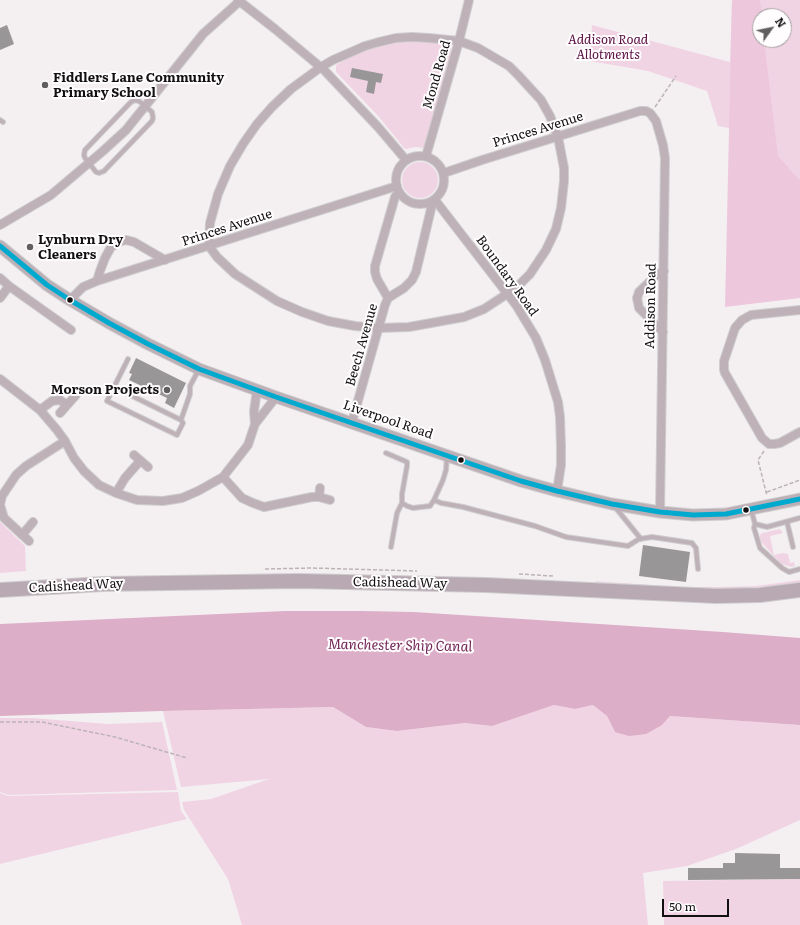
<!DOCTYPE html>
<style>
body{margin:0}
#map{position:relative;width:800px;height:925px;overflow:hidden;background:#f4f0f2;font-family:Literata,serif}
canvas{display:block}
.north{position:absolute;left:752px;top:8px;width:40px;height:40px;box-sizing:border-box;background:#fffdfe;border:1px solid #a09e9f;border-radius:50%;rotate:57deg;font-size:11px;font-weight:700;line-height:16px;text-align:center;color:#121011}
.north::after{content:'';display:block;margin:auto;width:14px;height:18px;background:#615e60;clip-path:polygon(50% 0,100% 100%,50% 72%,0 100%)}
.scale{position:absolute;left:662px;top:899px;width:67px;height:18px;box-sizing:border-box;border:2px solid #121011;border-top:0;padding-left:5px;font-size:12px;line-height:14px;white-space:nowrap;color:#121011;-webkit-text-stroke:3px #fffdfe;paint-order:stroke}
</style>
<div id="map">
<canvas width="800" height="925"></canvas>
<div class="north">N</div>
<div class="scale">50 m</div>
</div>
<script>
const ctx = document.querySelector('canvas').getContext('2d');
ctx.lineJoin = 'round';
function fill(path, color) {
  ctx.fillStyle = color;
  ctx.fill(path, 'evenodd');
}
function shape(rows) {
  const path = new Path2D();
  for (const r of rows) {
    if (r.length === 3) {
      path.moveTo(r[0] + r[2], r[1]);
      path.arc(r[0], r[1], r[2], 0, 2 * Math.PI);
      continue;
    }
    path.moveTo(r[0], r[1]);
    for (let i = 2; i < r.length; i += 2) path.lineTo(r[i], r[i + 1]);
  }
  return path;
}
function trace(path, color, width, dash) {
  ctx.strokeStyle = color;
  ctx.lineWidth = width;
  ctx.lineCap = dash ? 'butt' : 'round';
  ctx.setLineDash(dash || []);
  ctx.stroke(path);
}
function label(font, color, halo, rows, align = 'center') {
  ctx.font = font + ' Literata,serif';
  ctx.lineWidth = 4;
  ctx.setLineDash([]);
  ctx.textBaseline = 'middle';
  ctx.strokeStyle = halo;
  ctx.fillStyle = color;
  for (const [text, x, y, turn = 0] of rows) {
    ctx.save();
    ctx.translate(x, y);
    ctx.rotate((+turn || 0) * Math.PI / 180);
    ctx.textAlign = isNaN(turn) ? turn : align;
    if (halo) ctx.strokeText(text, 0, 0);
    ctx.fillText(text, 0, 0);
    ctx.restore();
  }
}
fill(shape([
 [732,0,800,0,800,298,729,128,718,126,707,91,648,71,590,61,592,25,730,62],
 [760,16,784,16,784,40,760,40],
 [403,40,448,43,451,48,451,54,425,148,415,147,406,149,404,148,379,117,336,72,336,65,348,58,364,51,384,45],
 [420,180,18],
 [0,522,25,546,26,571,0,573],
 [780,529,783,533,770,536,774,555,783,553,788,554,790,563,794,562,795,566,791,567,782,564,774,556,763,544,760,539,760,535,762,533],
 [800,580,800,583,787,585,730,589,677,588,596,582,595,581,678,587,717,587,756,586],
 [554,705,575,709,593,705,607,716,615,732,662,725,670,716,800,725,800,820,736,849,687,866,643,873,648,925,242,925,228,879,184,810,182,802,211,799,269,779,181,787,163,711,333,707,366,727,397,731,465,723,492,726],
 [0,718,32,718,108,724,162,722,177,790,9,795,0,792],
 [178,792,181,811,187,819,0,864,0,793,8,796],
 [800,879,800,925,664,925,663,881]
]), '#f1d4e4');
fill(shape([
 [732,0,760,0,762,16,760,16,760,40,764,40,778,156,800,181,800,298,725,307]
]), '#edc7dc');
fill(shape([
 [285,611,361,611,414,612,723,632,800,638,800,725,670,716,662,725,646,734,629,736,615,732,607,716,593,705,575,709,554,705,492,726,465,723,397,731,366,727,333,707,163,711,0,716,0,624]
]), '#dcaec8');
fill(shape([
 [7,25,14,44,0,50,0,28],
 [352,68,383,74,381,83,376,82,374,94,366,92,368,81,350,77],
 [136,358,186,383,174,408,165,403,167,398,129,380,132,374,129,373],
 [643,545,690,552,686,582,639,576],
 [735,853,780,854,780,868,800,868,800,879,688,880,688,868,723,868,723,863,735,863]
]), '#999698');
const lane = shape([
 [134,100,139,101,152,112,153,118,152,121,104,171,99,173,96,172,85,158,84,155,85,150,130,103,134,100],
 [0,120,3,122],
 [128,359,107,401,177,435,183,423,181,420,190,394,190,386,198,371],
 [114,387,181,420],
 [386,453,407,462,407,466,402,494,402,503,407,506,413,508,430,506,434,500,443,480,446,470,447,456],
 [434,500,441,503,463,507,535,526,566,537,628,546,639,539,652,537,692,543,696,548,698,569],
 [615,507,641,539],
 [751,509,755,524],
 [800,518,767,527,755,524,754,528,760,548,782,568,789,572,800,569],
 [787,522,793,547],
 [391,547,397,513,402,503]
]);
const street = shape([
 [238,0,275,29,324,70,378,127,406,160],
 [412,37,429,38,459,41,478,48,509,66,519,76,541,100,550,116,558,137,564,168,564,181,561,208,556,229,546,250,530,274,519,285,507,294,484,309,464,317,409,327,379,328,355,326,328,321,302,312,277,301,235,274,217,257,209,246,210,223,218,194,230,166,243,144,257,124,272,107,291,89,321,67,333,60,365,46,379,42,396,38,412,37],
 [420,180,24],
 [426,156,459,41,469,0],
 [444,173,482,160,640,111,646,111,650,113,656,121,663,145,665,158,660,512],
 [435,200,516,305,536,338,545,360,558,402,560,417,561,446,561,465,557,491],
 [0,225,51,195,103,151,126,130,203,34,241,0],
 [0,278,9,286,71,330],
 [97,281,100,271,105,258,111,247,121,241,126,240,134,242,165,260],
 [0,298,9,286],
 [388,298,377,279,375,272,375,266,395,197,399,192],
 [70,300,83,287,97,281,397,186],
 [800,310,751,315,742,320,735,328,724,361,724,370,725,373,762,438,769,444,774,444,780,443,800,432],
 [663,332,639,308,637,298,639,292,658,274,664,271],
 [0,379,40,410,57,430,65,441,74,458,84,471,99,485,116,493,137,500,163,501,182,498,198,491,223,477,248,445,255,424,276,397],
 [40,410,52,401,60,400,67,405],
 [60,413,76,395],
 [352,422,385,305,388,298,404,288,412,280,416,272,431,209,431,202],
 [255,424,254,411,257,390],
 [134,455,148,467],
 [223,477,242,498,253,503,264,507,312,497,319,497,330,500],
 [116,493,125,478,140,461],
 [319,497,320,488],
 [22,535,33,522],
 [29,541,4,518,0,505,2,496,16,475,26,466,65,441]
]);
const secondary = shape([
 [0,246,47,285,70,300,109,323,148,344,199,369,276,397,521,481,557,491,612,504,660,512,693,515,726,514,800,499]
]);
const highway = shape([
 [0,590,103,584,298,581,486,585,716,596,760,595,800,590]
]);
trace(lane, '#cfcdce', 6);
trace(street, '#cfcdce', 10);
trace(secondary, '#cfcdce', 13);
trace(highway, '#cfcdce', 16);
trace(shape([
 [655,107,676,76],
 [764,451,758,460,767,496],
 [767,492,800,480],
 [265,569,312,568,417,571],
 [519,574,553,576],
 [0,722,42,722,115,737,187,758]
]), '#bcb3b7', 1.5, [4, 2]);
trace(lane, '#beb1b8', 4);
trace(street, '#beb1b8', 8);
trace(secondary, '#bdafb6', 11);
trace(highway, '#b8a9b3', 14);
trace(shape([
 [0,246,47,285,70,300,109,323,148,344,199,369,276,397,521,481,557,491,612,504,660,512,693,515,726,514,800,499]
]), '#00a9ce', 5);
for (const [x, y, r, color] of [
 [45,85,4,"#615e60"],
 [30,247,4,"#615e60"],
 [70,300,3.5,"#121011"],
 [167,390,4,"#615e60"],
 [461,460,3.5,"#121011"],
 [746,510,3.5,"#121011"]
]) {
  const dot = new Path2D();
  dot.arc(x, y, r, 0, 2 * Math.PI);
  ctx.fillStyle = color;
  ctx.fill(dot);
  trace(dot, '#fffdfe', 1.5);
}
label('italic 13px', '#5a0d42', '#fffdfe', [
 ["Addison Road",608,40],
 ["Allotments",608,55]
]);
label('13px', '#121011', '#fffdfe', [
 ["Mond Road",437,75,-74],
 ["Princes Avenue",538,130,-17],
 ["Princes Avenue",227,228,-18],
 ["Boundary Road",507,276,54],
 ["Addison Road",651,306,-89],
 ["Beech Avenue",362,345,-74],
 ["Liverpool Road",388,420,19],
 ["Cadishead Way",400,583,1],
 ["Cadishead Way",76,586,-3]
]);
label('bold 13px', '#121011', '#fffdfe', [
 ["Fiddlers Lane Community",53,78],
 ["Primary School",53,93],
 ["Lynburn Dry",38,240],
 ["Cleaners",38,255],
 ["Morson Projects",159,390,"right"]
], 'left');
label('italic 14px', '#732758', '#fffdfe', [
 ["Manchester Ship Canal",400,646,1]
]);
</script>
